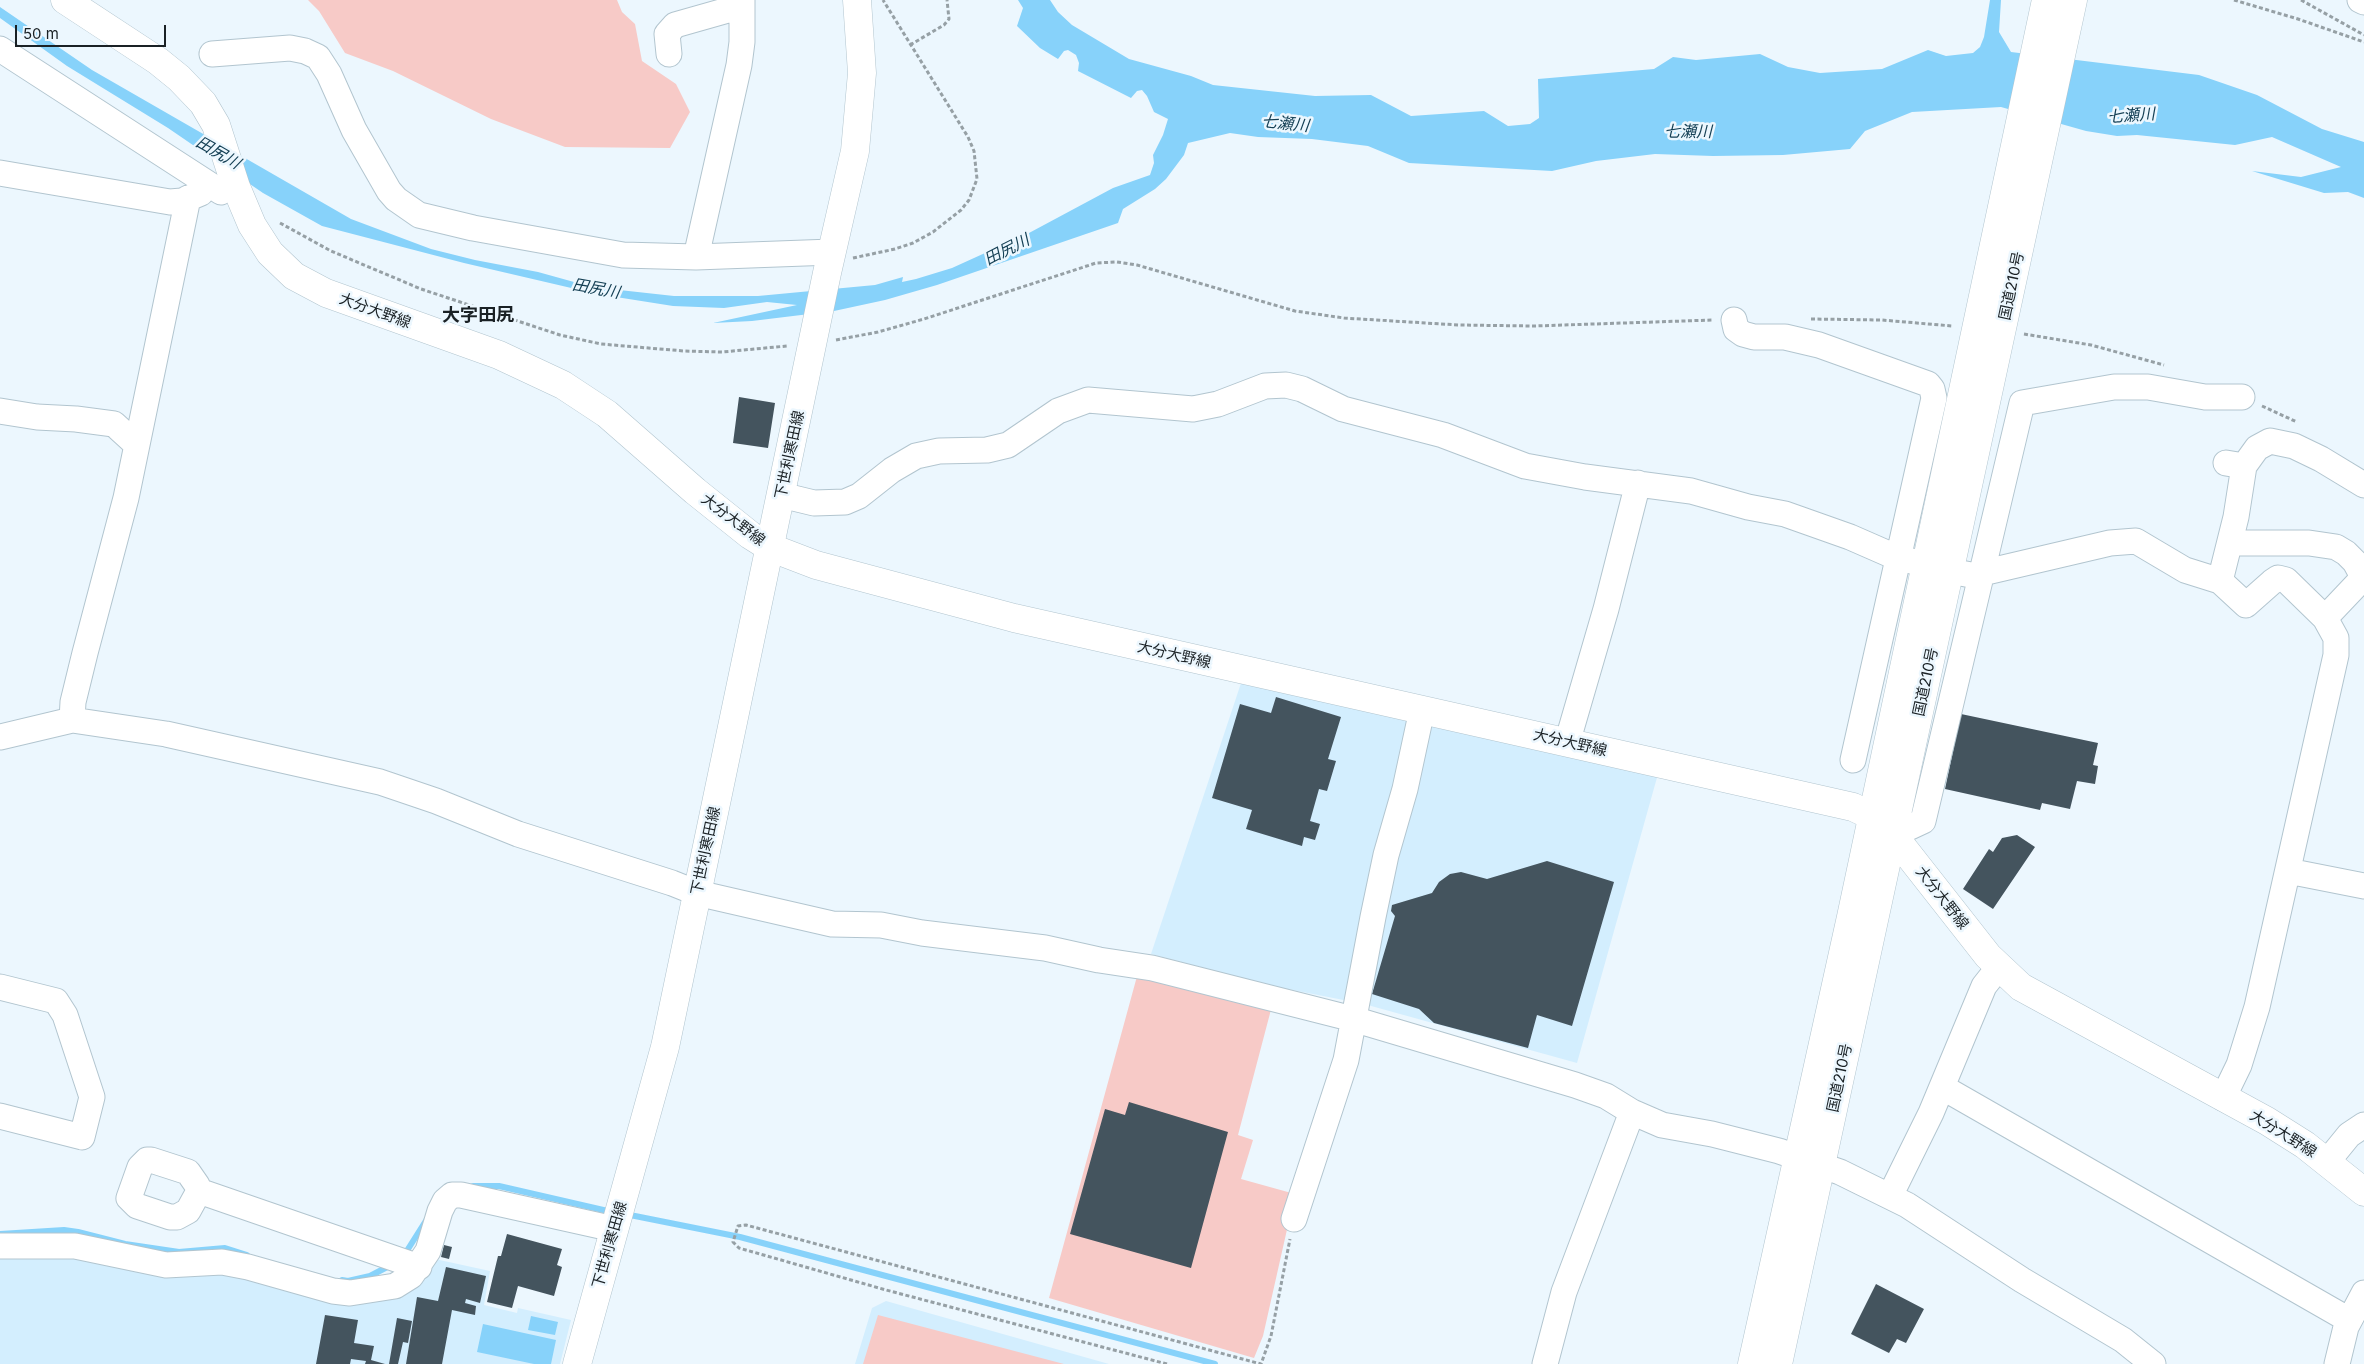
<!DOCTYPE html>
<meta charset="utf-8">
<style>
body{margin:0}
#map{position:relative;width:2364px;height:1364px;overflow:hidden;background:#ecf7fe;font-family:Inter,sans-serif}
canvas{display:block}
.scale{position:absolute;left:15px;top:25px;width:151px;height:22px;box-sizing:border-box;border:2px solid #1a2125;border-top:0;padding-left:6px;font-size:15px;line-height:18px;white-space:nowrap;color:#1a2125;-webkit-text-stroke:4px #ecf7fe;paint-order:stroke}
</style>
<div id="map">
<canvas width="2364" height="1364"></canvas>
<div class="scale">50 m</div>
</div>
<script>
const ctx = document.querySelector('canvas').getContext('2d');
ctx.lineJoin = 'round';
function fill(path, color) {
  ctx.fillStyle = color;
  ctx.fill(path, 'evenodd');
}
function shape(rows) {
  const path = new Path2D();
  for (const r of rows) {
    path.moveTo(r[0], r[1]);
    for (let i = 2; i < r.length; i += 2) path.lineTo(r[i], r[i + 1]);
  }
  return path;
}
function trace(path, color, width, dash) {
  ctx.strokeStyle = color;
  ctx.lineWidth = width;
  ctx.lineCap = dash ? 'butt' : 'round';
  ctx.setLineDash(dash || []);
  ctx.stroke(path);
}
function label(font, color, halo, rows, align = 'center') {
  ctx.font = font + ' Inter,"Noto Sans JP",sans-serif';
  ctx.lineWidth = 5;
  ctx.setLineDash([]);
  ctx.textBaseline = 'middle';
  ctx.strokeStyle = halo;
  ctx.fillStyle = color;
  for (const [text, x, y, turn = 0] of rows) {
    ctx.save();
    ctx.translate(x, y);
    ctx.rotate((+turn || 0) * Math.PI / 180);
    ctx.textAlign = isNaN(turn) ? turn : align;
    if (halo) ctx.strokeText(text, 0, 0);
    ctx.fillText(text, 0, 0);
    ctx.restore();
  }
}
fill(shape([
 [1242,680,1658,774,1577,1063,1364,1004,1272,986,1151,954],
 [0,1252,215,1269,323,1298,435,1259,490,1271,484,1305,517,1313,518,1308,571,1320,560,1364,0,1364],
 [886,1301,1109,1364,855,1364,872,1308]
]), '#d3eefe');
fill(shape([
 [308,0,617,0,622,12,635,24,642,61,676,84,690,112,670,148,565,147,491,119,393,71,345,53,319,11],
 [1139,969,1273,1002,1238,1135,1253,1140,1241,1179,1295,1194,1263,1336,1254,1358,1049,1298],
 [878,1315,1064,1364,863,1364]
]), '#f7cac7');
fill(shape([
 [1018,0,1050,0,1058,12,1072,25,1129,59,1191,76,1213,85,1315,96,1371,95,1411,116,1484,111,1508,126,1530,124,1539,118,1538,79,1654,69,1673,57,1696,60,1760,54,1788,67,1820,73,1882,69,1928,50,1946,56,1973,53,1980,47,1984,37,1990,0,2001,0,1999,32,2011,52,2199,75,2257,95,2322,129,2364,142,2364,198,2348,192,2324,193,2252,171,2301,177,2341,167,2272,137,2235,145,2137,135,2117,136,2086,131,2001,107,1912,112,1865,131,1850,149,1783,155,1713,156,1655,154,1596,161,1552,171,1409,163,1368,146,1312,139,1258,137,1230,133,1188,143,1184,155,1166,179,1155,189,1123,209,1118,223,937,285,885,300,834,311,752,321,713,323,797,305,767,302,724,308,673,306,597,294,464,263,322,226,263,193,168,128,67,66,0,18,0,7,92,70,351,219,431,249,475,260,538,272,592,287,674,296,758,296,875,285,903,277,902,282,916,279,952,268,1029,233,1113,188,1150,175,1154,163,1153,155,1163,135,1168,119,1154,112,1147,96,1142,90,1137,91,1131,98,1078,71,1079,63,1076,55,1068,50,1064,51,1058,59,1040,48,1017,26,1023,8],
 [531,1316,558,1322,555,1335,528,1330],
 [483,1324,556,1340,551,1364,534,1364,477,1352]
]), '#87d2fa');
trace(shape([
 [468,1188,473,1186,499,1186,612,1212],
 [625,1214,740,1237,1215,1364],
 [0,1234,64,1230,78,1232,125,1244,179,1252,225,1248,247,1255],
 [403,1257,427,1219],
 [342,1280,348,1281,370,1276,391,1265]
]), '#87d2fa', 6);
fill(shape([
 [739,397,775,403,768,448,733,443],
 [1276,697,1341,717,1328,759,1336,761,1327,791,1319,789,1310,821,1320,824,1315,840,1304,837,1302,846,1246,829,1252,810,1212,798,1240,704,1271,713],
 [1961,714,2098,743,2093,765,2098,766,2095,784,2077,781,2070,809,2042,803,2040,810,1945,789],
 [2017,835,2035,847,1993,909,1963,889,1989,849,1993,852,2002,838],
 [1547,861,1614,882,1572,1026,1537,1015,1528,1048,1434,1023,1419,1009,1372,994,1395,916,1391,911,1392,905,1432,893,1439,882,1450,874,1461,872,1487,879],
 [1129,1102,1228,1132,1191,1268,1070,1234,1105,1109,1125,1115],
 [507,1234,562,1249,557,1265,562,1267,554,1296,518,1286,512,1308,487,1302,498,1256,501,1256],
 [444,1245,452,1247,449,1259,441,1257],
 [446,1267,486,1276,480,1303,466,1299,465,1303,476,1306,475,1315,452,1310,442,1364,406,1364,417,1297,438,1301],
 [1876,1284,1924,1309,1906,1343,1897,1339,1889,1353,1851,1334],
 [325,1315,358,1320,354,1343,374,1346,371,1360,385,1364,365,1364,366,1361,351,1359,350,1364,316,1364],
 [397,1318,412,1321,408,1343,403,1342,398,1364,389,1364]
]), '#44545e');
const minor = shape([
 [2360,0,2364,2],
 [0,49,221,192],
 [212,54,290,48,305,51,318,57,329,74,354,130,389,191,396,199,419,215,473,228,623,255,696,257,832,252],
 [669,54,667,34,675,25,742,6,739,0],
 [0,173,170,202,182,201,201,193],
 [696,257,739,65,742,42,742,0],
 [1734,320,1736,329,1743,334,1754,337,1785,337,1819,345,1928,384,1932,389,1934,398,1853,760],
 [0,411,37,417,76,419,114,424,137,445],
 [2244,466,2257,448,2270,441,2294,446,2321,459,2364,485],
 [781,495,814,503,845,502,859,496,892,470,916,456,939,451,987,450,1008,445,1058,411,1088,400,1193,409,1218,404,1265,386,1286,385,1302,389,1343,409,1443,435,1525,466,1585,477,1691,491,1748,507,1785,514,1850,537,1898,558,1925,564],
 [2230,543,2309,543,2336,547,2346,553,2355,562,2361,573,2360,581,2325,618],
 [1950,571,1971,575,1982,573,2110,543,2136,541,2185,570,2220,581,2246,605,2272,582,2278,578,2286,580,2325,618,2336,638,2336,655,2257,1007,2239,1065,2223,1098],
 [2220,581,2236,517,2244,466,2226,463],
 [72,720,73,702,85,653,126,498,188,198],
 [0,737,72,720,166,734,380,782,436,801,518,834,672,883,697,893,832,924,881,925,922,933,1045,948,1099,960,1152,968,1353,1019,1575,1085,1606,1096,1632,1112,1662,1125,1712,1134,1779,1151,1840,1172,1907,1205,2022,1280,2123,1340,2153,1364],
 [1567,743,1606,609,1638,483],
 [1893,835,1923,821,2022,403,2114,387,2148,387,2205,397,2242,397],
 [2288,871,2364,886],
 [0,987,56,1001,65,1015,92,1097,82,1137,0,1116],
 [1942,1087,2349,1320],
 [2327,1162,2349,1135,2364,1125],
 [199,1191,188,1211,177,1217,170,1217,137,1206,129,1198,140,1167,147,1160,151,1160,188,1172,197,1185,199,1191,419,1267],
 [1890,1196,1931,1113,1984,986,1999,967],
 [1294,1219,1346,1060,1373,917,1386,855,1405,789,1422,710],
 [0,1246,75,1246,166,1265,222,1262,248,1267,333,1291,350,1293,395,1286,411,1276,428,1251,440,1211,445,1201,452,1195,461,1195,614,1229],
 [1545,1364,1564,1292,1632,1112],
 [2337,1364,2346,1327,2364,1293]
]);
const major = shape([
 [65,0,158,61,179,78,203,103,216,125,236,187,252,225,270,253,294,276,326,293,499,355,563,385,607,414,695,491,750,535,769,547,816,565,1014,618,1853,807,1872,816,1893,835,1988,956,2021,987,2267,1121,2305,1145,2364,1192],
 [577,1364,665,1047,827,273,855,151,862,73,857,0]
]);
const highway = shape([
 [1752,1364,1851,917,2046,0],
 [1778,1364,2073,0]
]);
trace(minor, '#b2c5cf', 27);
trace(major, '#b2c5cf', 29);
trace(highway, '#b2c5cf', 29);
trace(shape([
 [2234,0,2298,19,2364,42],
 [2301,0,2364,35],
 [910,45,944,25,949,19,947,0],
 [280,223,331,251,421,289,560,335,601,344,684,351,722,352,787,346],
 [853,258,895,249,913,243,933,232,961,210,969,200,977,179,974,151,968,137,883,0],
 [1811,319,1882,320,1952,326],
 [2024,334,2091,345,2164,365],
 [836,340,878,332,924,319,1096,263,1117,262,1137,265,1295,311,1344,318,1458,325,1534,326,1713,320],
 [2262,406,2297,422],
 [1167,1364,886,1290,739,1248,733,1242,738,1226,746,1225,1261,1364,1271,1336,1290,1239]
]), '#96a0a5', 3, [4, 2.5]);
trace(minor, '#fff', 25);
trace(major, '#fff', 28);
trace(highway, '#fff', 28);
label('15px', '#1a2125', '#ecf7fe', [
 ["国道210号",2012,286,-78],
 ["大分大野線",375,311,20],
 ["下世利寒田線",790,455,-78],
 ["大分大野線",733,520,37],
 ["大分大野線",1174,655,13],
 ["国道210号",1926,682,-78],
 ["大分大野線",1570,743,13],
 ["下世利寒田線",706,851,-78],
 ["大分大野線",1942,898,52],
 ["国道210号",1840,1078,-78],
 ["大分大野線",2283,1134,32],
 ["下世利寒田線",610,1245,-74]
]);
label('italic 16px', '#154055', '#ecf7fe', [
 ["七瀬川",2131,116,-4],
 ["七瀬川",1285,124,6],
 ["七瀬川",1688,132],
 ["田尻川",218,153,30],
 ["田尻川",1007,250,-27],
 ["田尻川",596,289,10]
]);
label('bold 18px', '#1a2125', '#ecf7fe', [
 ["大字田尻",478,316]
]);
</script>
